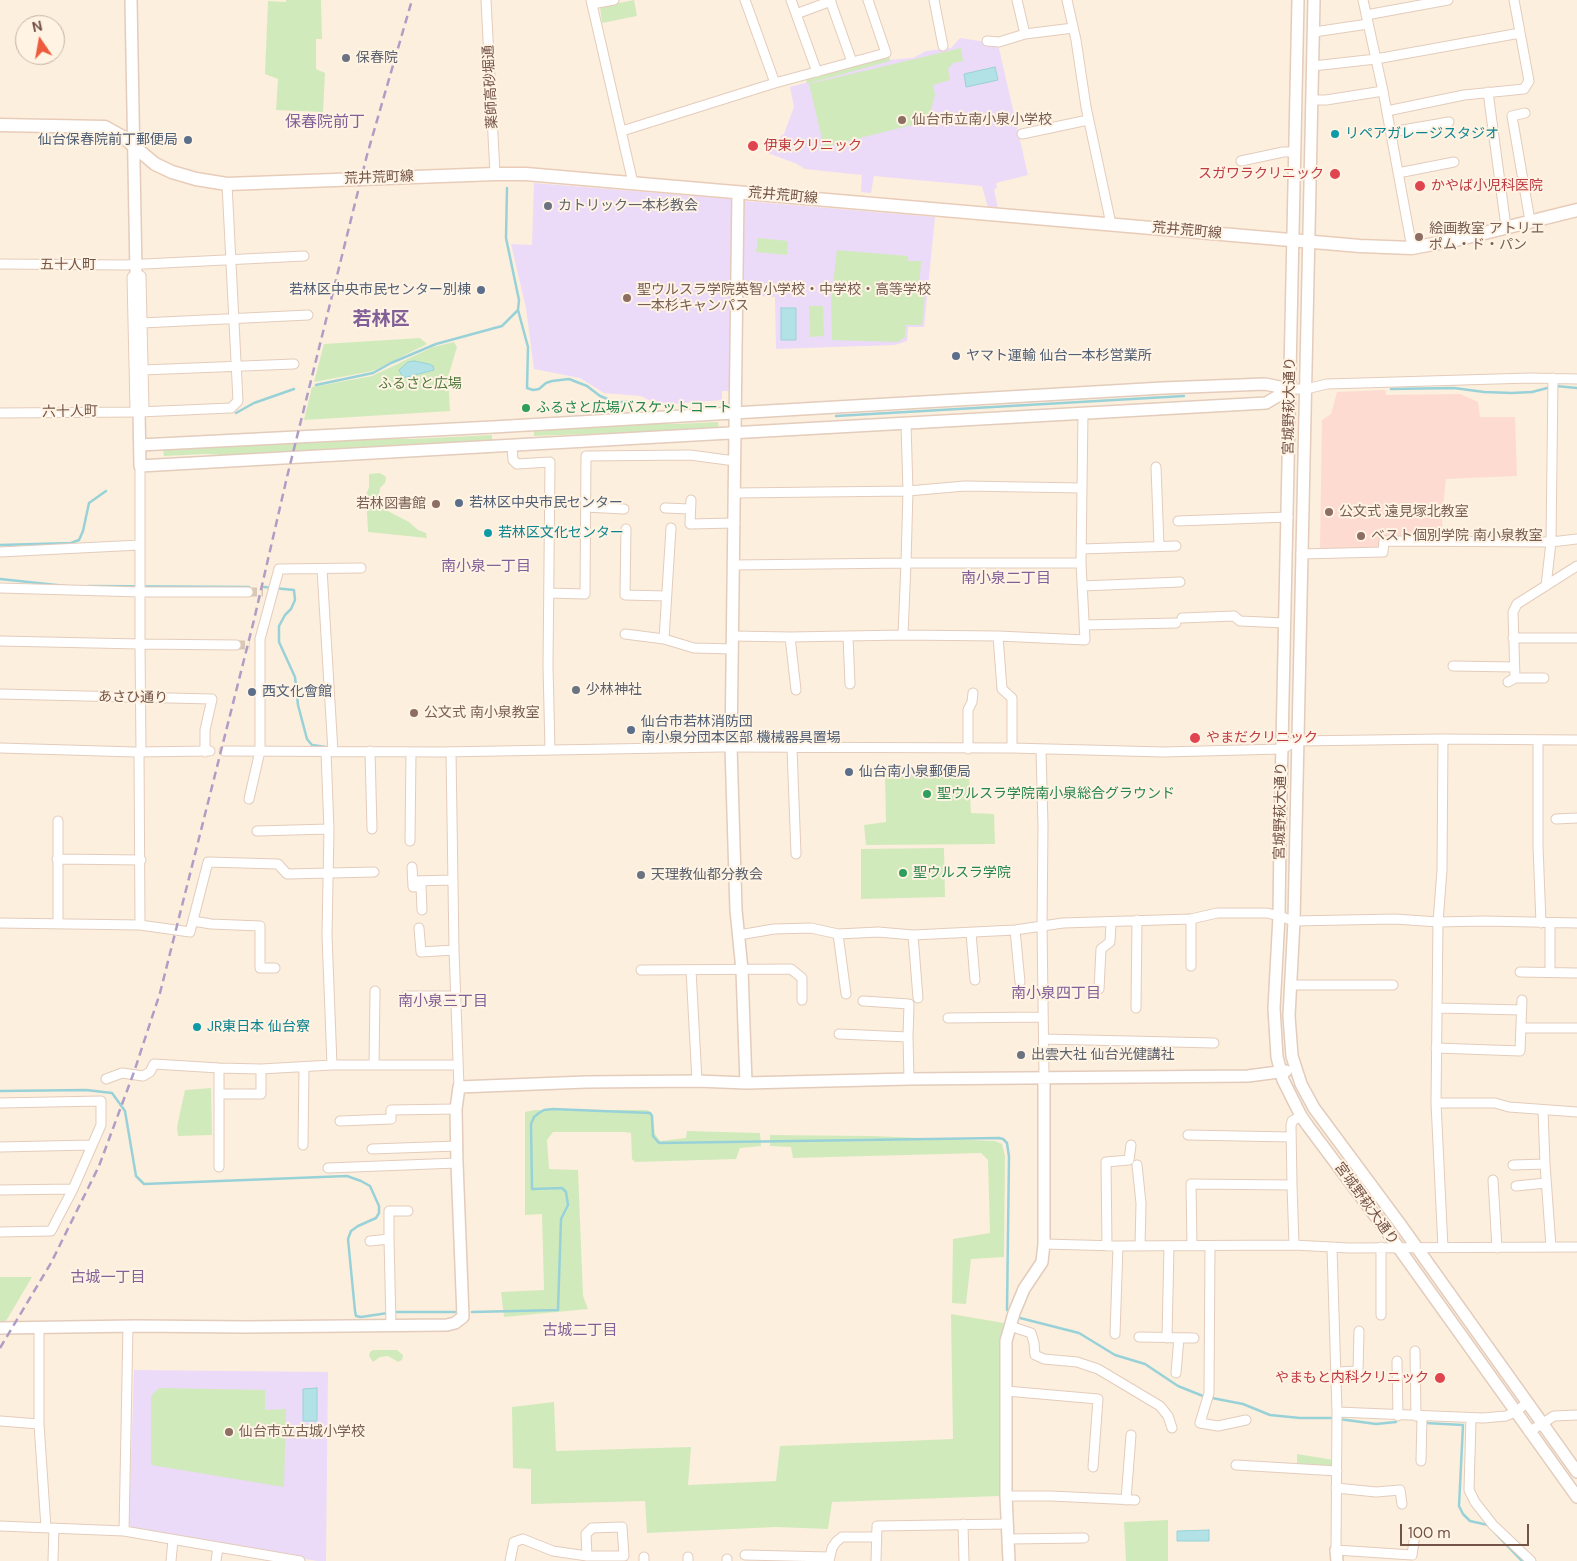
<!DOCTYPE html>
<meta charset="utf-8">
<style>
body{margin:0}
#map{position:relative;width:1577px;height:1561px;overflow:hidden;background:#fdefdd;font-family:"DM Sans",sans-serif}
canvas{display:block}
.north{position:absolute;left:15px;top:15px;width:50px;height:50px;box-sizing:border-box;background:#fff3e4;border:1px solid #c7b3a4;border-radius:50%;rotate:348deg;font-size:14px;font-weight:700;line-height:20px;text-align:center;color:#735345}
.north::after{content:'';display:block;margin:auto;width:18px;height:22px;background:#ed5a3c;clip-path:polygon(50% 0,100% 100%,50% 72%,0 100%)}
.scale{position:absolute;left:1400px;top:1524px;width:129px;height:22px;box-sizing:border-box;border:2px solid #735345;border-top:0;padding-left:6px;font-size:15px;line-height:18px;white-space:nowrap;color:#735345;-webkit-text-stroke:4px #fff3e4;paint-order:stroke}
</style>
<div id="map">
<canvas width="1577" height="1561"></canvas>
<div class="north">N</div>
<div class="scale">100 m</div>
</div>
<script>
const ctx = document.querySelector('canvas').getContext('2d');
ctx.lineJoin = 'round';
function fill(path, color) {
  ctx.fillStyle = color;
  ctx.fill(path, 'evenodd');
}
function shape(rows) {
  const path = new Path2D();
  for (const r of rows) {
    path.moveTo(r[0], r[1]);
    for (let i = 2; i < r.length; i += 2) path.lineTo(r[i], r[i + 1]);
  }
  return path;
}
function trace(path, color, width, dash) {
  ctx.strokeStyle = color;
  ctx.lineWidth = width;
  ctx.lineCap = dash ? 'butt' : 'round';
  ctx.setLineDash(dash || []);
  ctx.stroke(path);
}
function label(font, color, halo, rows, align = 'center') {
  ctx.font = font + ' "DM Sans","Noto Sans JP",sans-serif';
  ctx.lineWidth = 4;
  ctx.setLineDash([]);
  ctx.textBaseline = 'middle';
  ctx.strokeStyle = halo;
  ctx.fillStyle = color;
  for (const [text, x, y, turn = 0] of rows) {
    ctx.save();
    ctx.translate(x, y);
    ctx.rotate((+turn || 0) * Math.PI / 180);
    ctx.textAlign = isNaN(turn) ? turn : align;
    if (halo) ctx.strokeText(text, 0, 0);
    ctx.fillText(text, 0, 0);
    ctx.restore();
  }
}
fill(shape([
 [1385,390,1386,395,1460,394,1478,402,1480,417,1515,417,1517,476,1446,479,1442,516,1443,538,1381,539,1381,548,1320,548,1322,420,1331,414,1337,392]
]), '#fedbd0');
fill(shape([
 [960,38,998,44,1028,175,996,183,997,188,994,189,998,209,988,208,982,186,874,176,871,193,861,192,862,175,805,169,797,164,768,153,768,145,784,134,794,107,790,87,888,60,913,58,926,51,951,48],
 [534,183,731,199,732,391,722,391,722,400,658,405,641,396,604,393,580,378,534,369,526,308,511,244,532,245],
 [744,201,935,217,924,327,908,327,907,341,895,345,776,349,775,297,742,295],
 [134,1370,328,1372,326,1561,317,1561,132,1529,129,1524]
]), '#ecdaf9');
fill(shape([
 [286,0,321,0,322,39,316,39,316,69,325,73,323,112,276,110,278,79,265,74,268,1,286,2],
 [634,0,637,16,602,23,600,7],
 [961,48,963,61,953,63,948,69,950,80,933,85,935,95,928,121,824,147,809,84],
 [889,56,890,61,807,84,806,79],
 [758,238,788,241,787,255,756,252],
 [837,250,908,256,908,261,921,261,919,293,925,294,922,325,906,325,905,337,898,342,832,340,831,302],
 [809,306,823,306,824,336,810,337],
 [420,338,427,344,373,371,314,382,324,344],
 [454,342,457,347,448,377,450,411,304,420,312,387,372,376,433,347],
 [718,422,719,430,652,434,613,433,534,436,534,428,635,423,675,424],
 [492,435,492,442,244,456,205,454,164,456,163,449,363,438,411,439],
 [380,473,386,477,385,483,380,488,379,495,384,509,409,522,418,530,426,533,427,538,368,532,366,495,369,487,369,474],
 [969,773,971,813,994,814,995,844,866,845,864,825,886,822,885,774],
 [944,848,945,897,861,899,861,849],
 [211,1088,212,1135,178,1136,177,1127,185,1090],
 [535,1110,647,1110,652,1113,655,1134,660,1141,686,1138,687,1131,760,1133,761,1146,740,1148,736,1159,635,1162,632,1159,631,1133,624,1132,553,1132,547,1140,549,1169,578,1170,583,1296,588,1309,504,1317,501,1292,544,1290,542,1214,525,1215,525,1112],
 [770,1135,872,1136,995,1141,1002,1144,1005,1156,1004,1257,971,1259,966,1304,952,1303,953,1239,990,1233,988,1160,981,1153,793,1158,791,1147,770,1146],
 [0,1277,32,1277,6,1321,0,1321],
 [951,1314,1004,1323,1000,1496,832,1502,828,1529,776,1527,647,1533,645,1501,531,1504,531,1469,513,1468,512,1407,554,1402,556,1451,691,1447,688,1485,776,1481,780,1446,953,1439],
 [373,1350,397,1350,403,1355,402,1360,398,1362,388,1356,380,1357,373,1362,369,1356,370,1352],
 [159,1388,265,1390,265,1410,286,1409,284,1487,151,1465,151,1396],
 [1297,1454,1334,1460,1335,1468,1297,1467],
 [1168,1520,1168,1561,1126,1561,1124,1522]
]), '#d1eabc');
const water = shape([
 [995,67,998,80,966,87,964,74,995,67],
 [781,308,796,308,796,340,781,340,781,308],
 [414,361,429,364,433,366,434,370,403,378,399,370,408,362,414,361],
 [317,1388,317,1421,303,1421,303,1389,317,1388],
 [1209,1530,1209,1541,1177,1541,1177,1531,1209,1530]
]);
fill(water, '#b2e2e6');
trace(water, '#98d2d8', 1);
trace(shape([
 [507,188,506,238,519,300,518,310,528,347,527,388,533,390,539,389,546,383,552,381,569,379,587,386,600,396,615,402,637,402],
 [316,385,373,373,391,363,436,344,502,326,518,310],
 [1556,386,1577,388],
 [1391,389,1454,388,1484,392,1512,393,1532,392,1551,387],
 [236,413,254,403,294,389],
 [836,416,1184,396],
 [0,545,71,543,79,540,83,531,89,503,106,491],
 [0,579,66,586],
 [89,586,249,587],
 [264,587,294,590,295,600,291,609,285,615,279,626,279,642,295,677,298,705,307,739,312,745,326,747],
 [0,1091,86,1090,112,1093,125,1111,136,1176,144,1184,347,1176,361,1181,370,1186,379,1206,379,1213,376,1218,358,1226,351,1231,348,1239,355,1311,356,1316,361,1317,388,1313],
 [394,1312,456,1312],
 [472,1312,558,1310,561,1219,568,1205,566,1192,562,1188,532,1189,531,1124,534,1117,539,1113,544,1110,553,1109,650,1113,652,1116,653,1136,659,1143,999,1138,1003,1139,1007,1143,1009,1157,1007,1310],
 [1020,1318,1079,1333,1115,1355,1145,1364,1178,1386,1203,1396],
 [1212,1398,1243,1404,1270,1415,1300,1418,1331,1418],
 [1339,1419,1376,1424,1396,1422],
 [1425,1423,1463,1425,1459,1506,1463,1514,1470,1521,1488,1525],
 [1495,1533,1522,1561]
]), '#98d2d8', 2.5);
trace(shape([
 [248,592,263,592],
 [236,645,250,645]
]), '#dac8b7', 9, [9, 4.5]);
const minor = shape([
 [486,0,495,174],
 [591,0,633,183],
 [745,0,775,83],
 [791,0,817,72],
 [830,0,852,62],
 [934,0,943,46],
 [1017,0,1025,34],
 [1067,0,1076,40,1086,107,1111,224],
 [1363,0,1383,91,1412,248],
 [592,4,614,0],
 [796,14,831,1],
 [1366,15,1448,0],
 [1314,32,1368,24],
 [987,41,999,42,1025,34,1073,28],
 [1313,66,1376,59,1520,33],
 [1488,92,1506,227],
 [1312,100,1326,100,1383,91],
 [1387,111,1464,95,1524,89,1529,81,1514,0],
 [1525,113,1512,116,1530,221],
 [622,131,775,83,886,53,868,0],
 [1391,132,1449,122],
 [1022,134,1088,120],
 [1241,161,1283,152,1295,152],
 [1398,173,1454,162],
 [0,264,125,265,304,256],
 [136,274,141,276,142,323,144,409,139,412,135,409,132,277,136,274],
 [142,323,308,315],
 [143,370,294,364],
 [1290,389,1306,389,1327,384,1530,378,1577,379],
 [0,413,139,412,231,408,238,401,227,184],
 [512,446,513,460,517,464,550,462,548,666,550,750],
 [140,466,140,644,236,645],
 [1156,467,1159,546],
 [735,493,908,491,965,486,1082,488],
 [691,500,690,524,735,523],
 [586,507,624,509],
 [665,508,690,509],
 [1178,521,1288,517],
 [626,529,625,595,666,596],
 [1081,549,1176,546],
 [0,552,140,545],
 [1301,554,1383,552,1384,541,1551,542,1577,539],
 [734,565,906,563,908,491,906,424],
 [322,569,333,752],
 [1082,586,1180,582],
 [1546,586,1551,542,1553,378],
 [0,588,141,592,248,592],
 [549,593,585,594,586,456,690,455,735,461],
 [1182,618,1234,616,1240,621,1285,623],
 [1084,625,1176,623],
 [625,634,664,639,694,648,733,649],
 [903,635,906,563,1081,563],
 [734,636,790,637,903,635,998,636,1085,640,1081,563,1083,413],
 [848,636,850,684],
 [998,636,1002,689,1012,698,1012,748],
 [790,637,796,690],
 [1513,638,1577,638],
 [664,639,671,528],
 [0,641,140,644,141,752],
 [1453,666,1514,667],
 [1515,678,1544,678],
 [1508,682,1515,678,1513,612,1517,604,1577,566],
 [0,694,212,699,205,730,205,752],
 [1443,739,1442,870,1438,922,1436,1103,1443,1248],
 [1538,740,1538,846,1541,923],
 [0,748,135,752,210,751],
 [792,748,796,854],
 [968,749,968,710,972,702,973,693],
 [1041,750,1043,826,1042,925,1044,1077],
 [224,751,442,752,722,747,1012,748,1163,752,1282,749,1297,741,1443,739,1577,740],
 [370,751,372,829],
 [139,752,140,925],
 [326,752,329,829,327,935,332,1065],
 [451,752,454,950,459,1087],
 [249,799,260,751,260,639,279,569,361,568],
 [1556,819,1577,818],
 [58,821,58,924],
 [257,831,329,829],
 [410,841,411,752],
 [57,859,141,860],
 [412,867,413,887,421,886,422,910],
 [413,881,452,880],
 [193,921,211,924,260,926,260,968,275,968],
 [0,923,140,925,190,932,208,862,278,864,287,874,374,872],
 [1550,923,1550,972],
 [419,928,421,952,454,950],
 [1015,930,1020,982],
 [971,933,975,980],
 [838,934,846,994],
 [739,935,774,929,811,928,838,934,878,932,913,935,1015,930,1063,923,1191,919,1217,913,1267,913,1279,916,1294,921,1395,919,1438,922,1484,921,1577,923],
 [913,935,918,998],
 [1191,966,1191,919],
 [641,970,791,969,802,978,802,1000],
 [691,970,697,1081],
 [1520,972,1576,973],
 [1291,985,1393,985],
 [1099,989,1101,949,1110,942,1111,922],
 [406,996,455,996],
 [863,1001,909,1004,908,1037,909,1079],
 [1136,1008,1137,920],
 [1438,1008,1521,1010],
 [948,1018,1043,1017],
 [1521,1028,1577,1028],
 [839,1034,908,1037],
 [1044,1039,1214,1043],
 [1436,1048,1520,1051,1522,1000],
 [374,1065,375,991],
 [106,1079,122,1073,143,1076,150,1072,154,1064,219,1068,261,1069,332,1065,457,1065],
 [219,1094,261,1094,261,1069],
 [0,1103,101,1101,101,1125,73,1189,51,1231,0,1232],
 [1436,1103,1495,1103,1509,1107,1577,1112],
 [1543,1110,1545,1164,1551,1247],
 [340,1121,391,1119,391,1110,456,1109],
 [1188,1135,1290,1137],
 [303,1145,304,1067],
 [0,1147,91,1145],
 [372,1149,457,1146],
 [1137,1165,1141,1203,1140,1246],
 [1513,1165,1545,1164],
 [219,1167,219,1068],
 [328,1168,457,1163],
 [1493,1180,1497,1248],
 [1292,1185,1291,1126,1292,1121,1301,1116],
 [1516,1186,1546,1183],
 [0,1190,73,1189],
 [389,1239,389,1211,408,1211],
 [370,1241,389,1239,391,1325],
 [1044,1244,1118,1246,1294,1245,1349,1248,1577,1247],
 [1192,1245,1191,1184,1292,1185,1294,1245],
 [1107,1246,1106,1162,1129,1160,1131,1145],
 [1210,1246,1209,1393,1200,1423,1218,1426,1246,1420],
 [1381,1247,1381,1315],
 [1332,1248,1337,1412,1336,1550,1412,1555,1414,1541],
 [1010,1326,1031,1333,1034,1343,1035,1355,1044,1359,1077,1362,1098,1369,1160,1406,1168,1416,1172,1428],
 [39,1328,39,1424,46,1528],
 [1115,1334,1118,1246],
 [1139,1337,1194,1338],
 [1167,1338,1169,1246],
 [1415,1351,1416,1416],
 [1397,1361,1398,1416],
 [1337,1372,1358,1371,1359,1331],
 [1176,1373,1179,1338],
 [1006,1391,1098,1399,1093,1467],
 [1337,1412,1483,1418,1506,1416,1515,1412,1527,1403],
 [1471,1419,1469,1490,1475,1502,1493,1525,1531,1561],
 [0,1421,39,1424],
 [1529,1432,1554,1416,1577,1415],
 [1421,1461,1422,1416],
 [1236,1465,1337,1471],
 [1336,1488,1376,1492,1400,1490,1402,1504],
 [1006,1496,1051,1496,1135,1500],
 [1126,1500,1131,1435],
 [963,1524,964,1561],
 [0,1526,124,1531,300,1561],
 [124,1531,128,1326],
 [1008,1539,1084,1538],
 [745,1555,829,1557],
 [727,1559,727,1561],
 [53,1561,54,1528],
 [171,1561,173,1540],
 [216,1561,218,1547],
 [510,1561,514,1542,523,1539,553,1551,587,1556,624,1556,622,1527,592,1528,586,1534,587,1556],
 [644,1561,644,1557],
 [688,1561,688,1557],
 [829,1561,832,1548,836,1542,842,1537,875,1537],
 [876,1561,877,1526,1007,1524]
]);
const tertiary = shape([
 [131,0,136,274],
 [1298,0,1280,837,1279,916,1274,1008,1277,1057,1283,1080,1301,1116,1308,1126,1388,1233,1577,1497],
 [1314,0,1294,921,1289,1016,1292,1056,1301,1084,1314,1108,1400,1224,1577,1472],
 [738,192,731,747,736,910,742,970,746,1083],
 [139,412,140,466,1266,403,1290,389],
 [140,445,493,427,1163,388,1265,384,1290,389],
 [0,1328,135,1326,247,1327,447,1325,455,1323,463,1317,457,1163,456,1109,459,1087,586,1082,697,1081,746,1083,909,1079,1248,1076,1286,1071],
 [1336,1550,1337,1561],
 [1009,1561,1006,1496,1006,1341,1014,1313,1024,1289,1042,1262,1044,1244,1044,1077]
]);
const secondary = shape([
 [0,125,105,127,123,137,155,164,172,172,196,179,227,184,495,174,526,174,1360,246,1412,248,1460,239,1577,210]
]);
trace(minor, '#e3ccbc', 11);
trace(tertiary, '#e3ccbc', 14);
trace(secondary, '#e8ccb9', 15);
trace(minor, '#fff', 9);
trace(tertiary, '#fff', 11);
trace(secondary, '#fff', 12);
trace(shape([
 [0,1348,51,1263,99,1166,134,1072,160,993,254,620,287,477,367,155,412,0]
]), '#b09dc5', 2.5, [8, 5]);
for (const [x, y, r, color] of [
 [346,58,5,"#6b7280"],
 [902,120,5,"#8d6e63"],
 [1335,134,5,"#0f9aa8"],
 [188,140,5,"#5c6f8a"],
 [753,146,6,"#e0444e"],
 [1335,174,6,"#e0444e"],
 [1420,186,6,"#e0444e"],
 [548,206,5,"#6b7280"],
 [1419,237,5,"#8d6e63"],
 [481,290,5,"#5c6f8a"],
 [627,298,5,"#8d6e63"],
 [956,356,5,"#5c6f8a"],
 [526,408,5,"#2e9e5b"],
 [459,503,5,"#5c6f8a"],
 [436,504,5,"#8d6e63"],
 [1329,512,5,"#8d6e63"],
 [488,533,5,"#0f9aa8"],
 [1361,536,5,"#8d6e63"],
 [576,690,5,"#6b7280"],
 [252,692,5,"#5c6f8a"],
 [414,713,5,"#8d6e63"],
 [631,730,5,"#5c6f8a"],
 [1195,738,6,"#e0444e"],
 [849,772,5,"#5c6f8a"],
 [927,794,5,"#2e9e5b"],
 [903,873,5,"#2e9e5b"],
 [641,875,5,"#6b7280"],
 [197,1027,5,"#0f9aa8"],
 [1021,1055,5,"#6b7280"],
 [1440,1378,6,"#e0444e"],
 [229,1432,5,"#8d6e63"]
]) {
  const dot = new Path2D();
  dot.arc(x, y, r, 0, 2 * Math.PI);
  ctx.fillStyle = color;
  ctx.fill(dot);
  trace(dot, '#fff3e4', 2);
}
label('14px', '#5b616d', '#fff3e4', [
 ["保春院",356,58],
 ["カトリック一本杉教会",558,206],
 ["少林神社",586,690],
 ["天理教仙都分教会",651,875],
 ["出雲大社 仙台光健講社",1031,1055]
], 'left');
label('14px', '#735345', '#fff3e4', [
 ["薬師高砂堀通",491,87,-93],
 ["荒井荒町線",379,178,-2],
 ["荒井荒町線",783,196,5],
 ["荒井荒町線",1187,231,5],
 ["五十人町",68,265],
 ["宮城野萩大通り",1290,406,-89],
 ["六十人町",70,412,-1],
 ["あさひ通り",133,698,1],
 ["宮城野萩大通り",1281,811,-89],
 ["宮城野萩大通り",1366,1204,54]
]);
label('14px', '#785e54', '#fff3e4', [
 ["仙台市立南小泉小学校",912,120],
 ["絵画教室 アトリエ",1429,229],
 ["ポム・ド・パン",1429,245],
 ["聖ウルスラ学院英智小学校・中学校・高等学校",637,290],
 ["一本杉キャンパス",637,306],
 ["若林図書館",426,504,"right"],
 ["公文式 遠見塚北教室",1339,512],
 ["ベスト個別学院 南小泉教室",1371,536],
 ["公文式 南小泉教室",424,713],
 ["仙台市立古城小学校",239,1432]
], 'left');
label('14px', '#0d838f', '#fff3e4', [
 ["リペアガレージスタジオ",1345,134],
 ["若林区文化センター",498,533],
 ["JR東日本 仙台寮",207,1027]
], 'left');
label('14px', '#4e5e75', '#fff3e4', [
 ["仙台保春院前丁郵便局",178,140,"right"],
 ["若林区中央市民センター別棟",471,290,"right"],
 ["ヤマト運輸 仙台一本杉営業所",966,356],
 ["若林区中央市民センター",469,503],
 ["西文化會館",262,692],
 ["仙台市若林消防団",641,722],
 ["南小泉分団本区部 機械器具置場",641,738],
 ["仙台南小泉郵便局",859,772]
], 'left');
label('14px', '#be3a42', '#fff3e4', [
 ["伊東クリニック",764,146],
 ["スガワラクリニック",1324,174,"right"],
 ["かやば小児科医院",1431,186],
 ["やまだクリニック",1206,738],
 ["やまもと内科クリニック",1429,1378,"right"]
], 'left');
label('14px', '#52793d', '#fff3e4', [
 ["ふるさと広場",420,384]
]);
label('14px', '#27864d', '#fff3e4', [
 ["ふるさと広場バスケットコート",536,408],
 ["聖ウルスラ学院南小泉総合グラウンド",937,794],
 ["聖ウルスラ学院",913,873]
], 'left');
label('15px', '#826097', '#fff3e4', [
 ["南小泉一丁目",486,567],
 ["南小泉二丁目",1006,579],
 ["南小泉四丁目",1056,994],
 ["南小泉三丁目",443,1002],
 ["古城一丁目",108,1278],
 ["古城二丁目",580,1331]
]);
label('16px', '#826097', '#fff3e4', [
 ["保春院前丁",325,123]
]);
label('bold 19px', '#826097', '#fff3e4', [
 ["若林区",381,320]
]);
</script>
